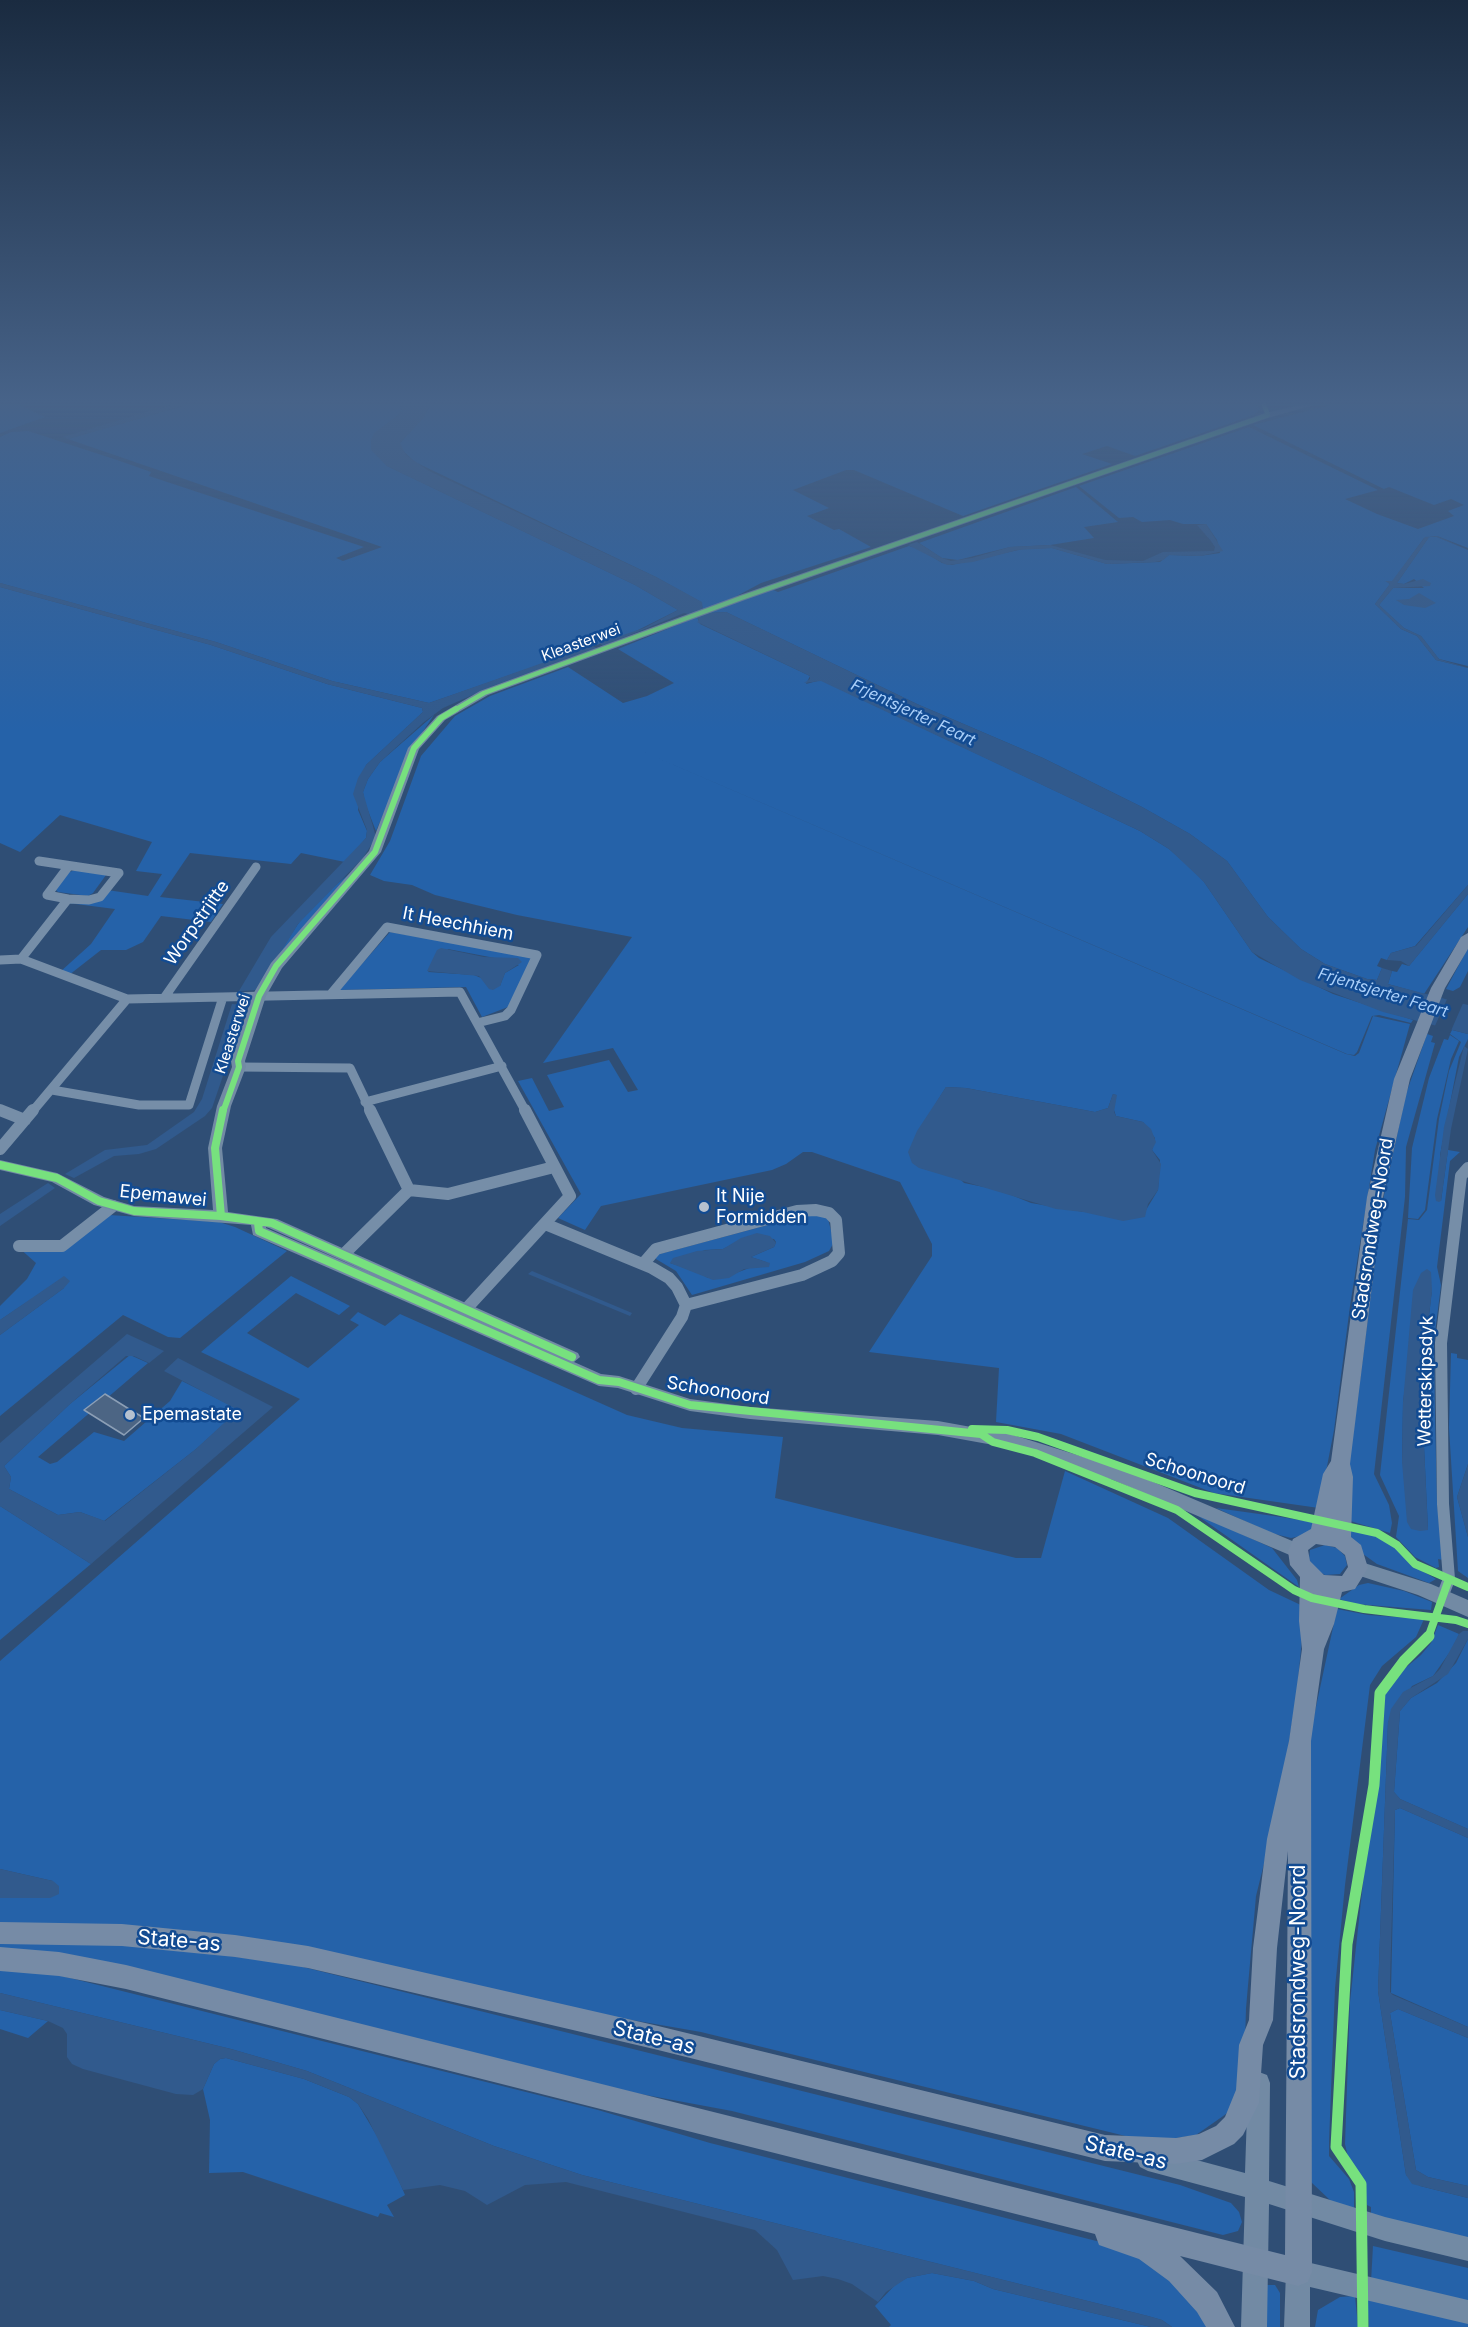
<!DOCTYPE html>
<style>
body{margin:0}
canvas{display:block;background:#2f4e75}
</style>
<canvas width="1468" height="2327"></canvas>
<script>
const ctx = document.querySelector('canvas').getContext('2d');
ctx.lineJoin = 'round';
function fill(path, color) {
  ctx.fillStyle = color;
  ctx.fill(path, 'evenodd');
}
function shape(rows) {
  const path = new Path2D();
  for (const r of rows) {
    path.moveTo(r[0], r[1]);
    for (let i = 2; i < r.length; i += 2) path.lineTo(r[i], r[i + 1]);
  }
  return path;
}
function trace(path, color, width, dash) {
  ctx.strokeStyle = color;
  ctx.lineWidth = width;
  ctx.lineCap = dash ? 'butt' : 'round';
  ctx.setLineDash(dash || []);
  ctx.stroke(path);
}
function label(font, color, halo, rows, align = 'center') {
  ctx.font = font + ' Inter,sans-serif';
  ctx.lineWidth = 5;
  ctx.setLineDash([]);
  ctx.textBaseline = 'middle';
  ctx.strokeStyle = halo;
  ctx.fillStyle = color;
  for (const [text, x, y, turn = 0] of rows) {
    ctx.save();
    ctx.translate(x, y);
    ctx.rotate((+turn || 0) * Math.PI / 180);
    ctx.textAlign = isNaN(turn) ? turn : align;
    if (halo) ctx.strokeText(text, 0, 0);
    ctx.fillText(text, 0, 0);
    ctx.restore();
  }
}
fill(shape([
 [0,405,19,405,45,417,0,433],
 [186,405,400,405,402,410,398,415,371,440,372,450,387,466,635,585,678,610,634,632,429,703,332,681,216,642,0,583,0,437,11,432,28,431,117,460,151,472,149,476,364,547,336,558,343,561,382,547,68,439],
 [430,405,1256,405,1260,409,1254,415,1135,456,1107,446,1082,454,1112,464,963,516,854,470,846,470,793,490,829,508,807,516,834,530,839,529,871,547,761,583,735,597,703,610,701,602,656,577,415,462,400,448,400,443,424,417],
 [1330,405,1468,405,1468,548,1437,536,1424,538,1392,582,1386,581,1390,584,1375,604,1401,629,1417,636,1436,660,1468,668,1468,885,1415,946,1391,953,1387,960,1381,958,1377,966,1382,968,1377,980,1367,979,1325,964,1301,949,1268,917,1227,861,1190,834,1142,807,1043,758,917,704,726,612,709,613,771,589,778,592,909,546,920,549,942,563,952,565,1023,549,1052,548,1107,564,1160,562,1169,555,1200,556,1220,553,1217,540,1206,524,1183,524,1170,520,1142,522,1133,517,1119,518,1079,486,1249,427,1378,490,1345,499,1377,514,1418,529,1454,516,1448,511,1464,505,1451,499,1434,505,1389,487,1384,489,1253,425],
 [1076,487,1118,522,1084,527,1094,538,1050,545,1010,547,958,560,942,558,919,543],
 [1429,537,1437,537,1468,550,1468,666,1439,659,1421,636,1404,628,1379,605,1393,588,1424,588,1414,579,1404,584,1397,583],
 [0,587,211,645,327,684,422,708,423,712,366,765,358,810,367,831,366,838,345,862,301,853,291,864,190,853,160,897,223,904,211,922,161,916,143,942,126,950,101,950,69,975,60,972,91,944,115,909,68,903,95,901,107,890,148,896,162,874,136,871,152,842,60,815,20,852,0,843],
 [697,617,700,624,810,676,806,684,821,680,1140,831,1169,849,1193,870,1204,882,1252,952,1259,958,1333,994,1413,1020,1411,1023,1379,1015,1372,1016,1357,1052,1354,1055,1347,1054,625,744,1346,1054,1355,1056,1359,1053,1373,1016,1410,1024,1375,1150,1350,1306,1334,1430,1319,1508,1214,1493,1061,1434,996,1422,999,1368,869,1352,932,1256,932,1244,900,1182,812,1152,803,1152,786,1164,772,1170,601,1206,585,1230,558,1218,581,1194,518,1081,532,1078,549,1111,564,1107,547,1075,609,1060,628,1092,638,1090,613,1048,543,1063,632,937,517,915,435,895,412,885,384,881,370,875,390,841,421,756,455,716,490,696,568,667,623,703,647,696,674,683,618,649],
 [946,1087,966,1088,1095,1112,1108,1108,1113,1094,1116,1095,1113,1107,1116,1116,1143,1122,1155,1138,1152,1150,1160,1160,1158,1190,1146,1210,1084,1212,1031,1203,999,1190,964,1183,916,1135],
 [434,715,411,749,376,831,365,803,363,792,368,779,380,762],
 [76,870,106,875,93,893,88,896,58,892,55,889,69,872],
 [349,874,307,923,276,958,298,924,317,901],
 [1468,894,1468,927,1424,994,1388,984,1392,971,1397,972,1402,964,1409,966],
 [390,932,525,954,534,960,508,1007,482,1017,466,987,339,990],
 [448,949,500,959,519,965,505,973,500,986,474,975,428,972],
 [1468,948,1468,971,1460,987,1453,991,1446,989],
 [1452,1030,1468,1034,1468,1039,1459,1057,1440,1155,1441,1201,1448,1150,1460,1152,1450,1161,1437,1267,1441,1285,1434,1341,1435,1416,1437,1503,1443,1560,1438,1559,1439,1567,1436,1568,1415,1557,1396,1537,1399,1516,1380,1475,1408,1219,1419,1220,1427,1210,1439,1119,1449,1071,1461,1042,1450,1034],
 [1432,1290,1421,1384,1428,1529,1402,1462,1403,1402,1409,1357],
 [1427,1034,1433,1036,1431,1042,1435,1043,1406,1147,1405,1197,1374,1474,1389,1505,1392,1523,1390,1533,1347,1520,1349,1466,1383,1200,1406,1094],
 [1450,1035,1459,1041,1451,1059,1437,1119,1425,1210,1418,1219,1408,1218,1412,1148,1429,1078,1444,1039,1448,1040],
 [813,1213,828,1219,834,1242,829,1251,805,1262,692,1295,676,1271,656,1259,656,1255],
 [747,1237,774,1239,776,1242,774,1247,751,1257,766,1262,769,1267,752,1267,736,1273,708,1278,698,1272,670,1263,705,1250,723,1249],
 [109,1215,219,1222,235,1227,287,1251,180,1338,168,1337,123,1315,0,1416,0,1335,64,1288,64,1277,0,1320,0,1306,27,1279,36,1263,18,1247,70,1245],
 [291,1276,350,1306,339,1315,296,1293,247,1333,308,1368,359,1325,350,1320,358,1312,385,1326,400,1314,627,1415,682,1428,783,1437,775,1498,1016,1558,1041,1558,1065,1471,1168,1518,1269,1590,1305,1607,1297,1691,1280,1799,1256,1896,1246,2008,1244,2077,1235,2103,1226,2114,1196,2135,1150,2142,701,2032,580,2011,411,1972,0,1928,0,1898,50,1898,53,1881,0,1869,0,1661,300,1399,201,1352],
 [1451,1353,1457,1354,1457,1358,1468,1360,1468,1464,1457,1497,1468,1537,1468,1578,1458,1571,1449,1428],
 [130,1355,148,1363,38,1457,50,1464,57,1462,94,1432,124,1441,170,1401,182,1381,238,1409,236,1413,196,1449,104,1521,80,1512,58,1515,9,1489,11,1477,4,1466,70,1404],
 [0,1506,91,1564,0,1640],
 [1216,1508,1281,1517,1318,1523,1306,1535,1291,1538,1271,1533],
 [1191,1511,1272,1548,1297,1580,1299,1587],
 [1348,1527,1381,1538,1396,1547,1417,1568,1436,1579,1429,1583,1377,1564,1363,1554,1348,1533],
 [1325,1545,1337,1548,1345,1556,1347,1565,1340,1574,1325,1575,1318,1571,1309,1560,1310,1550],
 [1368,1583,1404,1591,1432,1602,1431,1610,1356,1604,1339,1599,1359,1585],
 [1337,1609,1368,1615,1424,1619,1416,1637,1382,1666,1370,1685,1345,1885,1335,1988,1329,2142,1329,2156,1349,2179,1354,2192,1354,2208,1331,2201,1311,2182,1311,1730],
 [1438,1625,1459,1634,1452,1649,1433,1676,1412,1686,1388,1722,1378,1991,1406,2175,1420,2186,1468,2198,1468,2244,1371,2220,1371,2207,1367,2205,1365,2192,1349,2161,1345,2144,1350,2002,1383,1700,1392,1679,1421,1655,1431,1643],
 [1468,1639,1468,1829,1400,1799,1394,1792,1400,1711,1411,1698,1437,1683,1456,1663],
 [1400,1808,1468,1838,1468,2027,1391,1993,1395,1810],
 [0,1938,121,1941,295,1965,1180,2185,1231,2203,1239,2212,1242,2222,1238,2231,1223,2235,732,2111,592,2085,0,1953],
 [0,1964,38,1970,598,2110,710,2143,1124,2248,1153,2262,1212,2327,1172,2327,1162,2320,1148,2316,582,2175,494,2146,307,2071,231,2049,0,1993],
 [1398,2009,1468,2038,1468,2186,1428,2177,1416,2170,1390,2013],
 [0,2010,48,2021,28,2038,0,2029],
 [226,2058,304,2079,349,2097,358,2104,387,2153,405,2195,387,2205,394,2217,380,2213,378,2217,243,2172,209,2173,210,2120,203,2089,214,2064,220,2059],
 [1373,2246,1468,2268,1468,2305,1371,2282],
 [932,2273,974,2281,993,2289,1151,2327,889,2327,891,2325,875,2306,896,2284,907,2278],
 [1266,2285,1275,2285,1280,2293,1280,2327,1265,2327],
 [1355,2296,1358,2327,1315,2327,1318,2310,1340,2297],
 [1367,2297,1468,2320,1468,2327,1369,2327]
]), '#2562a9');
fill(shape([
 [171,405,186,405,68,439,63,437],
 [400,405,430,405,424,417,400,443,406,455,429,471,656,577,702,602,703,610,709,613,726,612,917,704,1043,758,1142,807,1190,834,1227,861,1268,917,1301,949,1325,964,1367,979,1377,980,1382,968,1392,971,1388,984,1468,1005,1468,1034,1383,1012,1300,980,1252,952,1204,882,1169,849,1140,831,821,681,804,683,810,679,810,676,697,622,699,621,698,618,693,615,684,613,603,646,599,643,644,628,678,610,635,585,387,466,371,450,371,440,374,433,398,415,402,410],
 [1206,524,1223,551,1200,556,1169,555,1163,560,1155,562,1107,564,1052,548,1017,550,973,562,947,565,908,545,917,542,942,558,951,561,972,558,1010,547,1050,545,1105,560,1143,561,1163,552,1214,551,1215,547,1211,541,1197,525],
 [1437,536,1468,550,1437,537,1429,537,1397,583,1404,584,1423,579,1431,583,1430,586,1393,588,1379,605,1404,628,1421,636,1439,659,1468,668,1436,660,1417,636,1401,629,1375,604,1390,584,1385,581,1392,581,1425,537],
 [0,583,216,642,332,681,429,703,562,656,592,646,597,648,493,686,443,708,424,722,380,762,368,779,363,792,376,837,363,858,298,924,258,990,239,991,271,937,366,838,367,830,353,794,358,778,366,765,423,712,422,708,327,684,211,645,0,587],
 [1419,593,1436,603,1425,608,1404,605,1396,600,1409,599],
 [1468,885,1468,894,1409,966,1401,961,1387,960,1391,953,1416,946],
 [441,948,484,957,518,958,522,962,505,973,500,986,493,990,489,989,479,976,427,971,437,950],
 [232,1004,247,1005,212,1108,205,1116,156,1149,139,1154,114,1156,74,1178,65,1174,105,1150,147,1145,194,1112,202,1099],
 [1464,1046,1468,1049,1451,1129,1441,1201,1439,1202,1436,1201,1435,1195,1444,1127],
 [946,1087,966,1088,1095,1112,1108,1108,1113,1094,1117,1095,1114,1112,1116,1116,1143,1122,1151,1129,1156,1142,1152,1150,1161,1164,1158,1190,1148,1204,1145,1217,1123,1221,1083,1212,1056,1209,919,1168,912,1163,908,1152,917,1131],
 [48,1183,55,1188,0,1226,0,1214],
 [757,1233,770,1236,776,1243,774,1247,751,1257,770,1263,769,1267,744,1269,729,1278,713,1280,670,1263,673,1258,697,1251,723,1249,741,1238],
 [1427,1269,1431,1272,1432,1290,1421,1384,1428,1530,1420,1531,1411,1529,1407,1522,1402,1462,1403,1402,1413,1290,1421,1273],
 [532,1271,632,1313,630,1316,528,1274],
 [64,1276,70,1281,64,1288,0,1335,0,1320],
 [127,1334,164,1351,149,1363,134,1356,126,1356,70,1404,4,1466,11,1477,9,1489,58,1515,80,1512,105,1521,196,1449,238,1410,164,1371,178,1358,273,1407,91,1564,0,1506,0,1443],
 [1468,1464,1468,1537,1457,1497],
 [1463,1631,1468,1631,1468,1639,1448,1674,1411,1698,1400,1711,1394,1792,1400,1799,1468,1829,1468,1838,1400,1808,1395,1810,1390,1980,1390,1992,1393,1995,1468,2027,1468,2038,1398,2009,1390,2013,1416,2170,1428,2177,1468,2186,1468,2198,1412,2184,1406,2175,1378,1991,1388,1722,1391,1709,1403,1692,1433,1676,1440,1669,1459,1634],
 [0,1869,53,1881,59,1886,59,1894,50,1898,0,1898],
 [0,1993,231,2049,307,2071,494,2146,582,2175,1148,2316,1162,2320,1172,2327,1151,2327,993,2289,974,2281,932,2273,907,2278,886,2292,878,2302,852,2284,838,2279,823,2276,793,2280,777,2250,755,2230,566,2182,525,2185,487,2205,465,2191,440,2185,403,2190,368,2119,358,2104,349,2097,304,2079,226,2058,220,2059,214,2064,203,2089,193,2095,176,2094,83,2069,72,2064,67,2057,67,2034,63,2028,48,2021,0,2010]
]), '#315a8d');
fill(shape([
 [1448,997,1464,1001,1450,1033,1434,1028]
]), '#2f4e75');
const building = shape([
 [105,1394,129,1409,144,1418,124,1435,84,1410,105,1394]
]);
fill(building, '#4c6584');
trace(building, '#8c9fb6', 1.5);
trace(shape([
 [39,861,119,873,100,897,89,900,68,899],
 [68,867,47,895,68,899,21,959,127,999],
 [0,960,21,959],
 [331,994,387,927,537,955,511,1010,505,1016,477,1023],
 [164,998,256,867],
 [239,1067,350,1068,371,1112],
 [52,1090,139,1105,189,1105,223,997],
 [365,1102,502,1066],
 [0,1110,4,1112],
 [32,1112,127,999,460,992,526,1112]
]), '#768ea8', 9);
trace(shape([
 [0,1110,25,1120],
 [0,1149,33,1110],
 [409,1190,448,1194,554,1167],
 [545,1224,652,1268,669,1278,677,1287,686,1305,682,1317,636,1389],
 [19,1246,62,1246,113,1206],
 [344,1254,409,1190,370,1110],
 [643,1264,656,1249,797,1211,816,1210,829,1213,836,1220,839,1253,832,1261,802,1275,686,1305],
 [467,1308,570,1196,525,1110],
 [1442,1597,1449,1579,1443,1504,1441,1343,1461,1176,1468,1168]
]), '#768ea8', 12);
fill(shape([
 [1300,405,1314,405,1271,417,745,600,488,695,445,720,419,749,381,852,282,968,266,996,245,1061,246,1067,231,1106,222,1148,228,1212,277,1219,578,1353,580,1357,574,1362,601,1374,619,1376,690,1399,750,1407,938,1421,1010,1434,1125,1470,1304,1546,1307,1551,1304,1556,1298,1558,1292,1556,1113,1480,1010,1448,938,1435,750,1419,690,1411,618,1388,599,1386,253,1235,251,1225,134,1216,94,1205,52,1182,0,1170,0,1160,57,1173,104,1197,134,1206,213,1210,208,1148,217,1106,232,1067,231,1061,252,996,271,963,369,851,408,748,437,716,480,691,737,596,1265,413,1300,405],
 [266,1227,269,1228,370,1273,266,1228,266,1227],
 [1358,1561,1431,1584,1468,1600,1468,1617,1418,1595,1351,1573,1349,1568,1351,1563,1358,1561],
 [1259,2072,1267,2075,1270,2083,1269,2181,1385,2217,1468,2237,1468,2261,1385,2241,1269,2204,1267,2327,1241,2327,1245,2197,1148,2171,1140,2167,1136,2159,1140,2151,1148,2147,1245,2173,1248,2083,1251,2075,1259,2072],
 [1298,2260,1468,2300,1468,2324,1310,2287,1310,2327,1284,2327,1286,2272,1289,2263,1298,2260]
]), '#728aa4');
fill(shape([
 [1468,933,1468,949,1445,988,1410,1079,1383,1197,1350,1464,1353,1477,1351,1537,1361,1545,1368,1568,1355,1589,1342,1592,1334,1624,1324,1649,1311,1741,1312,2272,1308,2282,1298,2286,1180,2256,1217,2292,1235,2327,1206,2327,1197,2312,1169,2281,1139,2259,1099,2245,1095,2234,126,1989,59,1976,0,1971,0,1947,59,1952,126,1965,1285,2255,1288,1851,1277,1948,1273,2020,1263,2045,1259,2103,1243,2135,1234,2144,1202,2160,1176,2164,1105,2161,654,2049,308,1968,235,1957,122,1946,0,1944,0,1922,122,1924,235,1935,308,1946,654,2025,1105,2135,1176,2138,1199,2134,1216,2126,1225,2117,1236,2090,1239,2045,1249,2020,1253,1948,1267,1839,1289,1741,1302,1649,1299,1621,1300,1577,1290,1565,1288,1551,1293,1539,1311,1529,1323,1474,1331,1461,1367,1197,1394,1079,1431,988,1461,937,1468,933],
 [1316,1544,1335,1547,1345,1555,1348,1567,1342,1576,1324,1575,1310,1561,1308,1550,1316,1544]
]), '#768ba6');
trace(shape([
 [453,711,484,693,741,598,1268,415,1264,405]
]), '#77e17e', 4.5);
trace(shape([
 [223,1112,239,1067,238,1061,259,996,276,966,375,852,414,748,441,718,456,709]
]), '#77e17e', 6);
trace(shape([
 [0,1165,57,1178,99,1201,134,1211,221,1216,272,1223,572,1357],
 [221,1216,215,1148,223,1110],
 [258,1223,259,1231,599,1380,619,1382,690,1405,981,1434,993,1442,1035,1453,1177,1510,1294,1590,1312,1598,1364,1609,1456,1620,1468,1624],
 [972,1429,1007,1430,1038,1437,1195,1493,1377,1533,1397,1545,1415,1564,1468,1587],
 [1428,1638,1449,1579]
]), '#77e17e', 8);
trace(shape([
 [1363,2327,1361,2184,1336,2147,1347,1944,1374,1785,1380,1693,1404,1661,1429,1636]
]), '#77e17e', 11);
const sky = ctx.createLinearGradient(0, 0, 0, 731);
sky.addColorStop(0, '#1a2b40');
sky.addColorStop(0.55, '#476389');
sky.addColorStop(1, '#47638900');
ctx.fillStyle = sky;
ctx.fillRect(0, 0, 1468, 731);
for (const [x, y, r, color] of [
 [704,1207,6,"#b6c1cf"],
 [130,1415,6,"#b6c1cf"]
]) {
  const dot = new Path2D();
  dot.arc(x, y, r, 0, 2 * Math.PI);
  ctx.fillStyle = color;
  ctx.fill(dot);
  trace(dot, '#124b92', 2);
}
label('15px', '#fff', '#124b92', [
 ["Kleasterwei",581,643,-20],
 ["Kleasterwei",233,1034,-72]
]);
label('italic 16px', '#aacff9', '#124b92', [
 ["Frjentsjerter Feart",913,713,25],
 ["Frjentsjerter Feart",1383,993,17]
]);
label('18px', '#fff', '#124b92', [
 ["Worpstrjitte",197,923,-55],
 ["It Heechhiem",458,924,11],
 ["Epemawei",163,1196,6],
 ["Stadsrondweg-Noord",1373,1229,-81],
 ["Wetterskipsdyk",1426,1381,-89],
 ["Schoonoord",718,1391,9],
 ["Schoonoord",1195,1474,17]
]);
label('18px', '#fff', '#124b92', [
 ["It Nije",716,1197],
 ["Formidden",716,1218],
 ["Epemastate",142,1415]
], 'left');
label('21px', '#fff', '#124b92', [
 ["State-as",179,1941,5],
 ["Stadsrondweg-Noord",1299,1972,-90],
 ["State-as",654,2038,14],
 ["State-as",1126,2153,14]
]);
</script>
